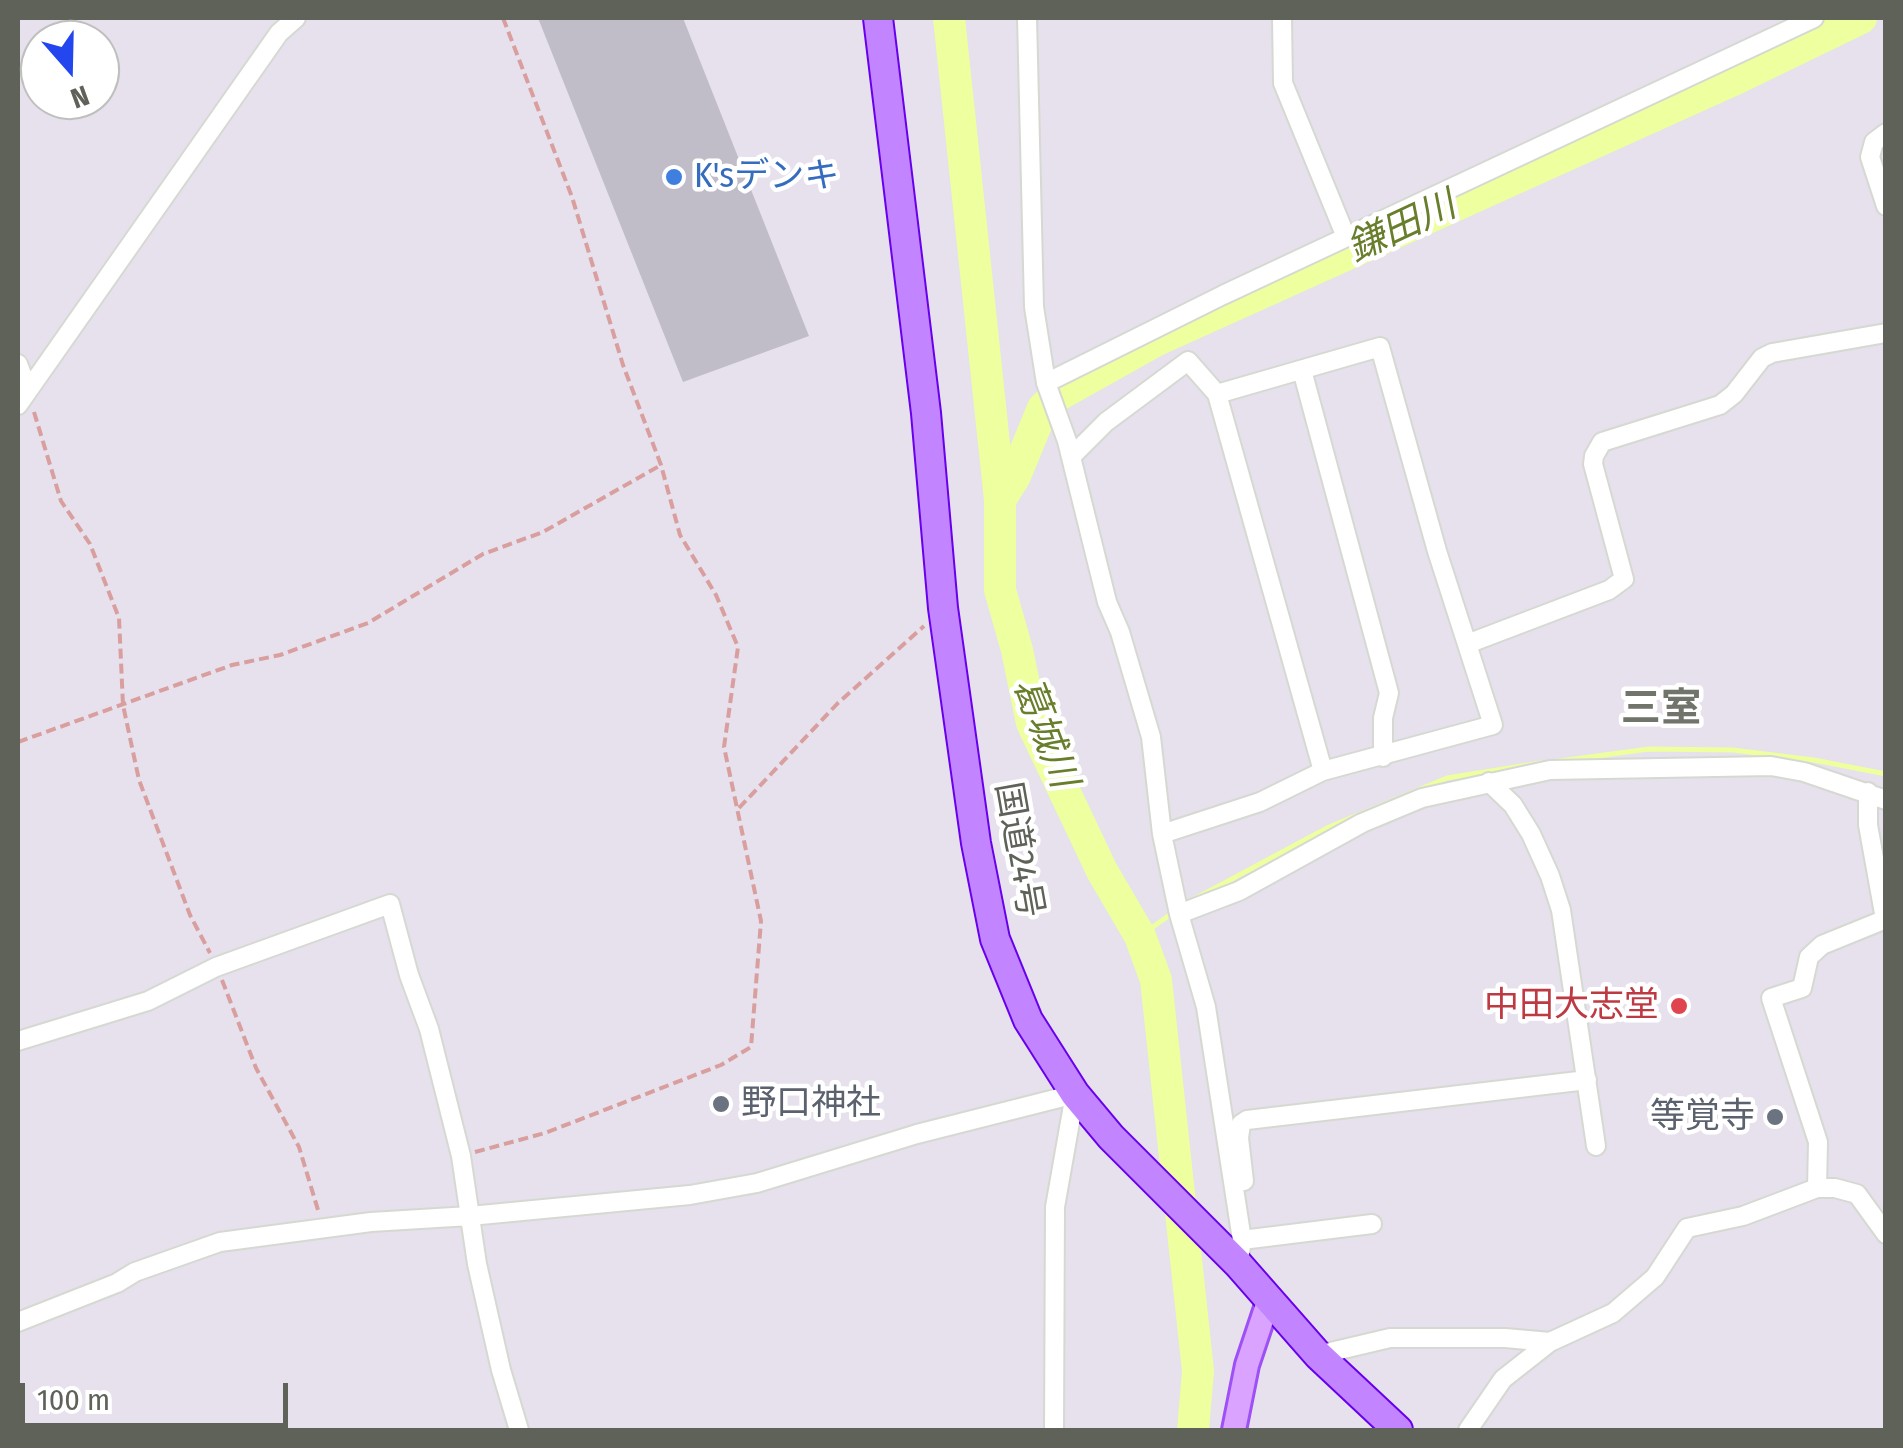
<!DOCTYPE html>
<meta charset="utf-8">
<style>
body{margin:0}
#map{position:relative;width:1903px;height:1448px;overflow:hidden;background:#e7e0ed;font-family:"Fira Sans Condensed",sans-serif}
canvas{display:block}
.frame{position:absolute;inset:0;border:20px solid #5f6259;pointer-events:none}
.north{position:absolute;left:20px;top:20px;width:100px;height:100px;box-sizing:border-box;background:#fff;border:2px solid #bfc0bd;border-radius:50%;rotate:160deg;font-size:28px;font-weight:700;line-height:40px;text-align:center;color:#5f6259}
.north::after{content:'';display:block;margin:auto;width:35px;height:45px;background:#2446ef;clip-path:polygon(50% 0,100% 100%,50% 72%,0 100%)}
.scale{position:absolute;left:20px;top:1383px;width:268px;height:45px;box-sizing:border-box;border:5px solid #5f6259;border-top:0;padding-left:12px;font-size:30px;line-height:35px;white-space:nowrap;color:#5f6259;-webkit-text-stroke:8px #fff;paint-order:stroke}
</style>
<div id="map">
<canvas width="1903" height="1448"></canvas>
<div class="frame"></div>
<div class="north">N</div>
<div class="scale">100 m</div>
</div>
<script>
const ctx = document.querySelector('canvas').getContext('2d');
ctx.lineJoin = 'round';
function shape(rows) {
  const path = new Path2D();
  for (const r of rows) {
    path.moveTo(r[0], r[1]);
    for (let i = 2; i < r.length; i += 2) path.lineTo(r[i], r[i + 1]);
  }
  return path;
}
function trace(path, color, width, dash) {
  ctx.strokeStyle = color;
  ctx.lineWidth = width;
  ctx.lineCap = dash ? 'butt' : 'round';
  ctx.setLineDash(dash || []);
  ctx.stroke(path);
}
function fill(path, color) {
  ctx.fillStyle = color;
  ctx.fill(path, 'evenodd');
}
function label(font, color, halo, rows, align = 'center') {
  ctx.font = font + ' "Fira Sans Condensed","Noto Sans JP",sans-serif';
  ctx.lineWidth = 9;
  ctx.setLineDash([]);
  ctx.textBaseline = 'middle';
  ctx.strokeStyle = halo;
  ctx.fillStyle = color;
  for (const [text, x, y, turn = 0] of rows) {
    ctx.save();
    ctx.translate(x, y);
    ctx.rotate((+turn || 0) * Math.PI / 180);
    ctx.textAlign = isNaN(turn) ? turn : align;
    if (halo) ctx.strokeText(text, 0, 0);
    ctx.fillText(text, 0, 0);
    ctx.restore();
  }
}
trace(shape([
 [1552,762,1649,749,1733,750,1814,760,1886,774],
 [1187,903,1329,827,1447,778,1541,763],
 [1140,936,1174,912]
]), '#edff9e', 5);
trace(shape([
 [949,18,1000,500,1000,590,1017,650,1032,723,1102,871,1140,936,1156,980,1198,1371,1193,1430],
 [1000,500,1015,476,1043,408,1055,397,1155,341,1731,81,1861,18]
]), '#edff9e', 32);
fill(shape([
 [538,18,683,18,809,336,683,382]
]), '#c1bdc8');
const minor = shape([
 [1027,18,1034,307,1046,383,1067,441,1107,602,1120,632,1151,737,1162,834,1179,914,1206,1007,1242,1240,1238,1264],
 [1282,18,1283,83,1346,237],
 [1886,133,1874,142,1870,157,1886,206],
 [18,364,27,388],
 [1302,370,1389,693,1383,718,1383,757],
 [1046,383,1223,295,1814,18],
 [1217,394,1380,347,1437,551,1493,725,1323,771],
 [18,405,279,33,296,18],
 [1071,457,1106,422,1188,361,1217,394,1323,771,1260,802,1162,834],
 [1467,644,1609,590,1624,579,1593,464,1594,456,1602,442,1720,405,1734,394,1762,358,1772,353,1886,333],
 [1489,782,1513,805,1531,834,1550,876,1561,910,1596,1146],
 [1868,792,1868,825,1885,919],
 [1179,914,1239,891,1362,823,1422,798,1550,770,1771,766,1804,772,1886,800],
 [18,1041,148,1001,216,967,390,904,409,975,429,1029,461,1156,477,1264,501,1370,519,1430],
 [1244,1181,1239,1138,1241,1124,1247,1120,1587,1080],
 [1817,1188,1818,1142,1771,998,1802,988,1809,957,1822,945,1886,919],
 [1242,1240,1372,1224],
 [18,1322,117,1283,135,1272,220,1242,371,1222,470,1216,690,1195,757,1183,917,1134,1075,1094,1055,1207,1054,1430],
 [1318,1355,1390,1338,1505,1338,1550,1342],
 [1468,1430,1503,1379,1550,1342,1613,1313,1655,1277,1687,1228,1743,1216,1817,1188,1835,1188,1857,1194,1886,1234]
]);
const major = shape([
 [1234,1430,1247,1365,1269,1299]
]);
const highway = shape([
 [878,18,926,413,943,608,976,843,995,939,1028,1020,1075,1094,1111,1137,1238,1264,1318,1355,1398,1430]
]);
trace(minor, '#d6d9d1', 22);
trace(major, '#9e50f6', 28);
trace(highway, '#6800ed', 32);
trace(shape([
 [34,412,61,501,90,544,119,618,123,705,139,780,190,915,210,953],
 [18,742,232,665,280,655,368,623,483,554,543,532,661,465],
 [739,808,837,704,924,626],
 [222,980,256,1068,299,1147,318,1210],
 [475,1152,545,1133,721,1065,751,1047,761,921,724,747,738,647,716,595,680,535,661,465,623,365,572,197,503,18]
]), '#d89f9e', 4, [10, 5]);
trace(minor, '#fff', 18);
trace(major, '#d9a3ff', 22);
trace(highway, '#c285ff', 28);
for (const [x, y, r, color] of [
 [674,177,10,"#3f7fe0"],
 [1679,1006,10,"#e0444e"],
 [721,1104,10,"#6b7280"],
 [1775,1117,10,"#6b7280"]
]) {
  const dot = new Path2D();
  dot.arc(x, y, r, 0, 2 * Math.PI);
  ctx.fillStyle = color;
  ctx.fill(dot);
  trace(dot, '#fff', 4);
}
label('35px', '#366cbe', '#fff', [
 ["K'sデンキ",694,177]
], 'left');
label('35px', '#5f6259', '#fff', [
 ["国道24号",1018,850,80]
]);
label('35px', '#be3a42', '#fff', [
 ["中田大志堂",1659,1006]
], 'right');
label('35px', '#5b616d', '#fff', [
 ["野口神社",741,1104],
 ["等覚寺",1755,1117,"right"]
], 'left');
label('italic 38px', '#687e2b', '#fff', [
 ["鎌田川",1402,228,-25],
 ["葛城川",1044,733,69]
]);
label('bold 40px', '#71746a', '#fff', [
 ["三室",1661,710]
]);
</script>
